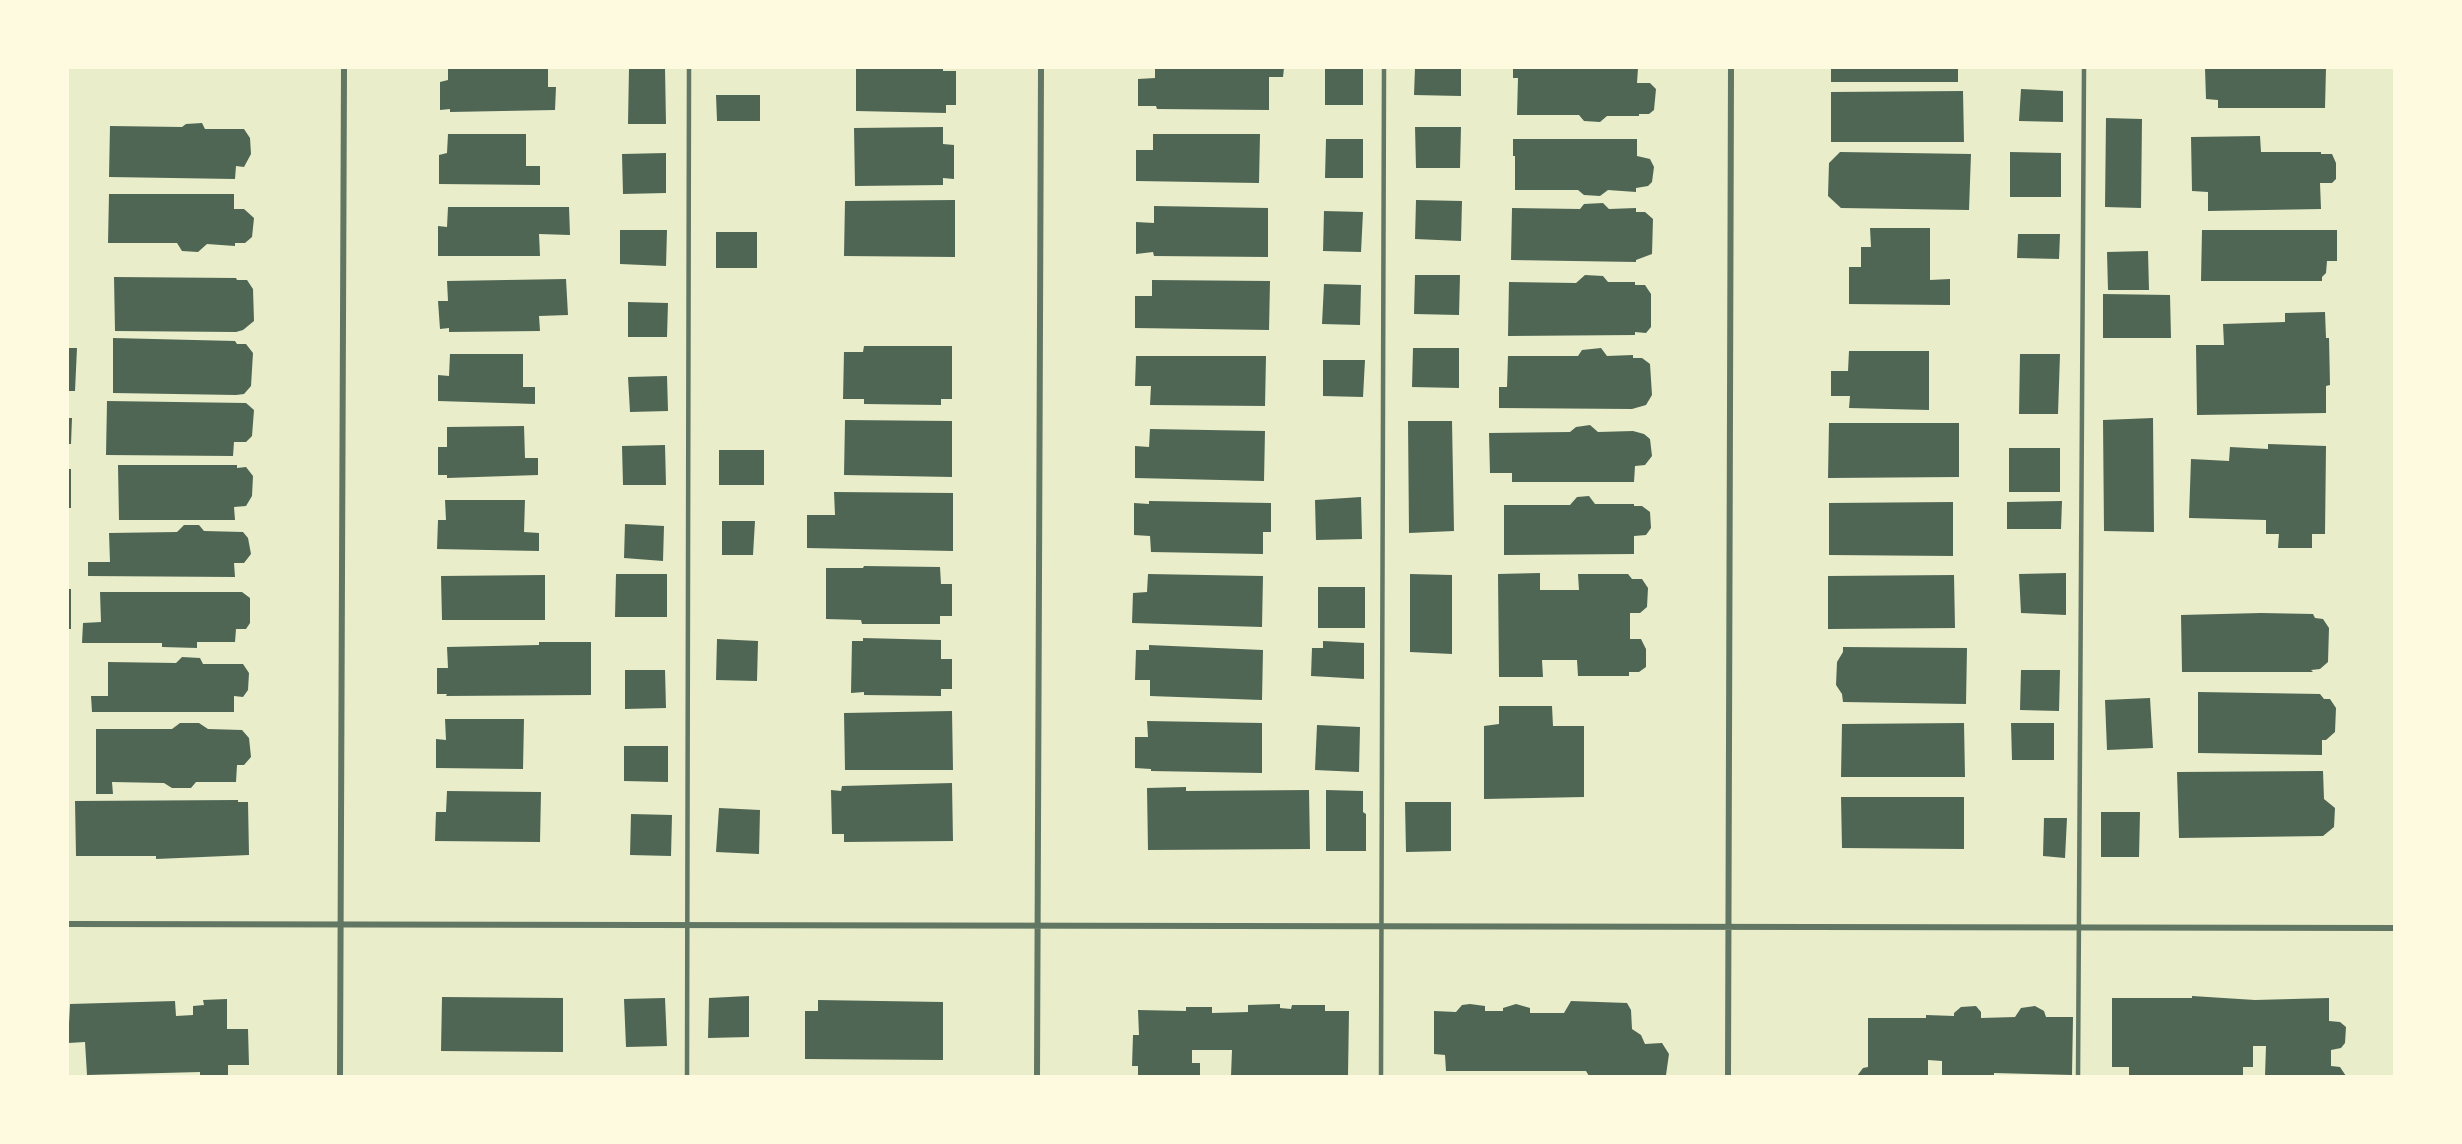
<!DOCTYPE html>
<style>
body{margin:0}
#map{position:relative;width:2462px;height:1144px;overflow:hidden;background:#e9edc9;font-family:Figtree,sans-serif}
canvas{display:block}
.frame{position:absolute;inset:0;border:69px solid #fefae0;pointer-events:none}
</style>
<div id="map">
<canvas width="2462" height="1144"></canvas>
<div class="frame"></div>
</div>
<script>
const ctx = document.querySelector('canvas').getContext('2d');
ctx.lineJoin = 'round';
function fill(path, color) {
  ctx.fillStyle = color;
  ctx.fill(path, 'evenodd');
}
function shape(rows) {
  const path = new Path2D();
  for (const r of rows) {
    path.moveTo(r[0], r[1]);
    for (let i = 2; i < r.length; i += 2) path.lineTo(r[i], r[i + 1]);
  }
  return path;
}
function trace(path, color, width, dash) {
  ctx.strokeStyle = color;
  ctx.lineWidth = width;
  ctx.lineCap = dash ? 'butt' : 'round';
  ctx.setLineDash(dash || []);
  ctx.stroke(path);
}
fill(shape([
 [448,68,548,68,548,87,556,87,555,110,450,112,450,109,440,110,440,82,448,80],
 [629,68,665,68,666,124,628,124],
 [856,68,943,68,943,71,956,71,956,105,946,105,946,113,856,111],
 [1155,68,1284,68,1283,77,1269,77,1269,110,1157,109,1156,106,1138,106,1138,79,1155,78],
 [1325,68,1363,68,1363,105,1325,105],
 [1415,68,1461,68,1461,96,1414,95],
 [1513,68,1638,68,1637,83,1650,83,1656,89,1654,110,1649,114,1639,114,1639,116,1607,116,1600,122,1584,121,1579,115,1517,115,1518,78,1513,78],
 [1831,68,1958,68,1958,82,1831,82],
 [2205,68,2326,68,2325,108,2218,108,2218,100,2206,99],
 [2021,89,2063,91,2063,122,2019,121],
 [1963,91,1964,142,1831,142,1831,92],
 [716,95,760,95,760,121,717,121],
 [2106,118,2142,119,2141,208,2105,207],
 [202,123,205,129,244,129,250,138,251,154,244,167,236,166,235,179,109,177,110,126,182,127,186,124],
 [943,127,943,144,954,145,954,179,943,178,943,185,855,186,854,128],
 [1415,127,1461,127,1460,168,1416,168],
 [448,134,526,134,526,166,540,166,540,185,439,184,439,155,447,153],
 [1153,134,1260,134,1259,183,1136,181,1136,150,1153,150],
 [2260,136,2261,152,2321,152,2321,154,2332,154,2336,163,2336,179,2332,183,2320,183,2321,209,2208,211,2208,192,2192,191,2191,137],
 [1326,139,1363,139,1363,178,1325,178],
 [1513,139,1637,139,1637,156,1650,159,1654,167,1652,182,1648,186,1636,188,1636,192,1608,190,1600,196,1584,195,1578,190,1515,190,1515,156,1513,156],
 [1840,152,1971,154,1969,210,1841,208,1828,196,1829,163],
 [2010,152,2061,153,2061,197,2010,197],
 [666,153,666,193,623,194,622,154],
 [109,194,234,194,234,209,244,209,254,218,252,237,245,243,235,243,235,246,207,244,198,252,182,251,177,243,108,243],
 [955,200,955,257,844,256,845,201],
 [1416,200,1462,201,1461,241,1415,239],
 [1603,203,1609,209,1636,208,1636,212,1645,212,1653,219,1652,254,1636,260,1636,262,1511,260,1512,208,1580,209,1584,204],
 [1154,206,1268,208,1268,257,1154,256,1153,252,1136,254,1136,222,1154,223],
 [448,207,569,207,570,235,539,234,540,256,438,256,438,226,447,227],
 [1324,211,1363,212,1361,252,1323,251],
 [1870,228,1930,228,1930,280,1950,279,1950,305,1849,304,1849,267,1861,267,1861,247,1871,247],
 [620,230,667,230,666,266,620,264],
 [2202,230,2337,230,2337,261,2327,261,2326,273,2322,277,2322,281,2201,281],
 [716,232,757,232,757,268,716,268],
 [2018,234,2060,234,2059,259,2017,258],
 [2148,251,2149,290,2108,290,2107,252],
 [1415,275,1460,275,1459,315,1414,314],
 [1585,275,1603,276,1608,282,1635,282,1635,285,1645,285,1651,294,1651,327,1646,333,1635,332,1635,335,1508,336,1509,282,1576,283],
 [114,277,236,278,237,280,247,280,253,289,254,321,243,330,236,332,115,331],
 [566,279,568,315,539,316,540,331,449,332,449,328,440,329,438,301,448,301,447,281],
 [1152,280,1270,281,1269,330,1135,328,1135,296,1152,296],
 [1324,284,1361,285,1360,325,1322,324],
 [2103,294,2170,295,2171,338,2103,338],
 [628,302,668,303,667,337,628,337],
 [2325,312,2326,338,2329,338,2330,385,2326,386,2326,413,2197,415,2196,345,2224,345,2223,324,2285,322,2285,313],
 [113,338,235,341,237,344,246,344,253,353,251,386,244,394,236,395,113,393],
 [864,346,952,346,952,399,941,399,941,405,864,404,864,399,843,399,844,352,863,352],
 [68,348,77,348,75,391,68,391],
 [1413,348,1459,348,1459,388,1412,387],
 [1601,348,1607,356,1633,355,1633,358,1642,358,1650,364,1652,395,1646,405,1632,409,1499,408,1499,387,1507,387,1508,356,1578,356,1582,350],
 [1849,351,1929,351,1929,410,1849,408,1850,396,1831,396,1831,371,1848,371],
 [450,354,523,354,523,387,535,387,535,404,438,401,438,375,449,376],
 [2020,354,2060,354,2058,414,2019,414],
 [1136,356,1266,356,1265,406,1150,405,1151,386,1135,386],
 [1323,360,1365,360,1363,397,1323,396],
 [667,376,668,411,630,412,628,377],
 [107,401,246,403,254,410,252,436,246,442,234,442,233,456,106,455],
 [68,418,72,418,71,444,68,444],
 [2153,418,2154,532,2104,531,2103,420],
 [845,420,952,421,952,477,844,475],
 [1408,421,1452,421,1454,531,1409,533],
 [1829,423,1959,423,1959,477,1828,478],
 [1590,425,1598,432,1633,431,1644,434,1650,439,1652,456,1645,465,1635,466,1634,482,1512,482,1512,473,1490,473,1489,433,1570,432,1576,427],
 [524,426,525,458,538,458,538,475,447,478,447,475,438,475,438,447,447,447,447,427],
 [1150,429,1265,431,1264,481,1135,478,1135,446,1149,447],
 [2268,444,2326,446,2325,534,2312,534,2312,548,2278,548,2279,534,2266,534,2266,520,2189,518,2191,459,2229,461,2230,447,2268,449],
 [665,445,666,485,623,485,622,446],
 [2009,448,2060,448,2060,492,2009,492],
 [719,450,764,450,764,485,719,485],
 [118,465,237,465,237,468,246,467,253,476,252,496,246,506,234,507,235,520,119,520],
 [68,469,71,469,71,508,68,508],
 [834,492,953,493,953,551,807,548,807,515,835,515],
 [1589,496,1595,504,1634,504,1634,506,1642,506,1650,512,1651,528,1646,535,1634,536,1634,554,1504,555,1504,505,1570,505,1577,497],
 [1361,497,1362,539,1316,540,1315,500],
 [445,500,525,500,524,532,539,533,539,551,437,549,438,520,446,520],
 [1149,501,1271,503,1271,532,1263,532,1263,554,1151,552,1150,536,1134,535,1134,503,1149,504],
 [2062,501,2061,529,2007,529,2007,502],
 [1953,502,1953,556,1829,555,1829,503],
 [722,521,755,521,753,555,722,555],
 [625,524,664,526,663,561,624,558],
 [184,525,199,525,204,531,243,532,248,538,251,554,244,563,234,563,235,577,88,576,88,562,110,562,109,533,177,532],
 [864,566,940,567,941,584,952,584,952,616,940,616,940,624,862,624,861,620,826,619,826,568,863,568],
 [1540,573,1540,590,1579,590,1578,574,1628,574,1632,579,1642,579,1648,588,1647,607,1640,613,1630,613,1630,639,1641,639,1646,649,1646,667,1639,672,1629,672,1629,676,1578,676,1577,660,1542,660,1543,677,1499,677,1498,574],
 [2066,573,2066,615,2021,613,2019,574],
 [616,574,667,574,667,617,615,617],
 [1148,574,1263,576,1262,627,1132,623,1133,593,1147,592],
 [1410,574,1452,575,1452,654,1410,652],
 [545,575,545,620,442,620,441,576],
 [1954,575,1955,628,1828,629,1828,576],
 [1318,587,1365,587,1365,628,1318,628],
 [68,589,71,589,71,629,68,629],
 [100,592,242,592,250,598,250,623,246,629,236,629,235,642,197,642,197,648,162,647,162,643,82,643,83,623,101,622],
 [2261,613,2313,614,2315,618,2323,619,2329,628,2328,662,2320,669,2311,670,2313,672,2182,672,2181,615],
 [863,638,941,640,941,659,952,659,952,689,941,689,941,696,864,695,864,692,851,693,852,641,863,641],
 [717,639,758,641,757,681,716,680],
 [1323,641,1364,643,1364,679,1311,676,1312,648,1323,648],
 [539,642,591,642,591,695,446,696,447,694,437,694,437,668,448,668,447,647,539,645],
 [1149,645,1263,650,1262,700,1150,696,1150,680,1135,680,1136,650,1149,650],
 [1843,647,1967,648,1966,704,1843,702,1842,694,1836,685,1837,662,1843,652],
 [182,657,200,658,203,664,243,664,249,673,248,690,243,697,234,696,234,712,92,712,91,696,108,696,108,662,176,663],
 [625,670,665,670,666,708,625,709],
 [2021,670,2060,670,2059,711,2020,710],
 [2198,692,2320,694,2324,699,2330,699,2336,708,2335,732,2326,740,2322,740,2322,755,2198,753],
 [2150,698,2153,748,2107,750,2105,700],
 [1499,706,1552,706,1553,726,1584,726,1584,797,1484,799,1484,726,1499,724],
 [952,711,953,770,845,770,844,713],
 [445,719,524,719,523,769,436,768,436,739,446,740],
 [1147,721,1262,723,1262,773,1151,771,1151,769,1135,768,1135,737,1148,737],
 [180,723,199,723,208,729,242,730,249,738,251,757,244,765,237,765,236,782,196,782,191,788,172,788,164,783,112,782,113,794,96,794,96,729,172,729],
 [1964,723,1965,777,1841,777,1842,724],
 [2011,723,2054,723,2054,760,2012,760],
 [1317,725,1360,727,1359,772,1315,770],
 [624,746,668,746,668,782,624,781],
 [2323,771,2324,799,2335,808,2334,827,2323,836,2179,838,2177,772],
 [952,783,953,841,844,842,844,834,832,834,831,790,841,791,842,786],
 [1186,787,1186,791,1309,790,1310,849,1148,850,1147,788],
 [1326,790,1363,791,1363,812,1366,814,1366,851,1326,851],
 [447,791,541,792,540,842,435,841,436,812,446,812],
 [1841,797,1964,797,1964,849,1842,848],
 [238,800,238,802,248,802,249,855,156,859,156,856,76,856,75,801],
 [1405,802,1451,802,1451,851,1406,852],
 [719,808,760,810,759,854,716,852],
 [2101,812,2140,812,2139,857,2101,857],
 [631,814,672,815,671,856,630,855],
 [2044,818,2067,818,2065,858,2043,856],
 [749,996,749,1037,708,1038,709,998],
 [2192,996,2255,1000,2329,998,2329,1021,2340,1022,2346,1027,2345,1043,2341,1048,2331,1050,2331,1066,2340,1067,2346,1076,2265,1076,2266,1046,2253,1046,2253,1067,2243,1067,2243,1076,2129,1076,2129,1067,2112,1067,2112,998,2192,998],
 [442,997,563,998,563,1052,441,1051],
 [665,998,667,1046,626,1047,624,999],
 [227,999,227,1029,248,1029,249,1065,228,1065,228,1076,200,1076,200,1072,87,1075,85,1042,68,1043,70,1004,175,1001,176,1016,193,1015,193,1006,204,1005,203,1000],
 [818,1000,943,1002,943,1060,805,1059,805,1011,818,1011],
 [1571,1001,1627,1003,1631,1010,1632,1029,1641,1035,1645,1044,1662,1043,1669,1054,1666,1075,1664,1076,1589,1076,1586,1071,1446,1071,1445,1055,1434,1054,1434,1011,1456,1012,1462,1005,1470,1004,1485,1006,1485,1011,1503,1011,1503,1008,1516,1004,1530,1008,1530,1013,1564,1013],
 [1280,1004,1280,1008,1291,1009,1292,1005,1325,1005,1325,1011,1349,1011,1348,1076,1231,1076,1232,1050,1192,1050,1192,1063,1200,1063,1200,1076,1138,1076,1138,1066,1132,1066,1133,1035,1139,1035,1138,1010,1186,1011,1186,1007,1212,1007,1212,1013,1248,1012,1248,1005],
 [1976,1006,1981,1012,1981,1018,2015,1017,2021,1008,2035,1006,2044,1011,2046,1017,2073,1017,2072,1075,1994,1073,1994,1076,1942,1076,1942,1061,1928,1060,1928,1076,1857,1076,1863,1068,1868,1067,1868,1018,1926,1018,1926,1015,1954,1016,1954,1013,1961,1007]
]), '#4f6655');
trace(shape([
 [687,1076,689,68],
 [1381,1076,1384,68],
 [2078,1076,2084,68]
]), '#617663', 4.5);
trace(shape([
 [68,924,2394,928],
 [340,1076,344,68],
 [1037,1076,1041,68],
 [1728,1076,1731,68]
]), '#617663', 6);
</script>
